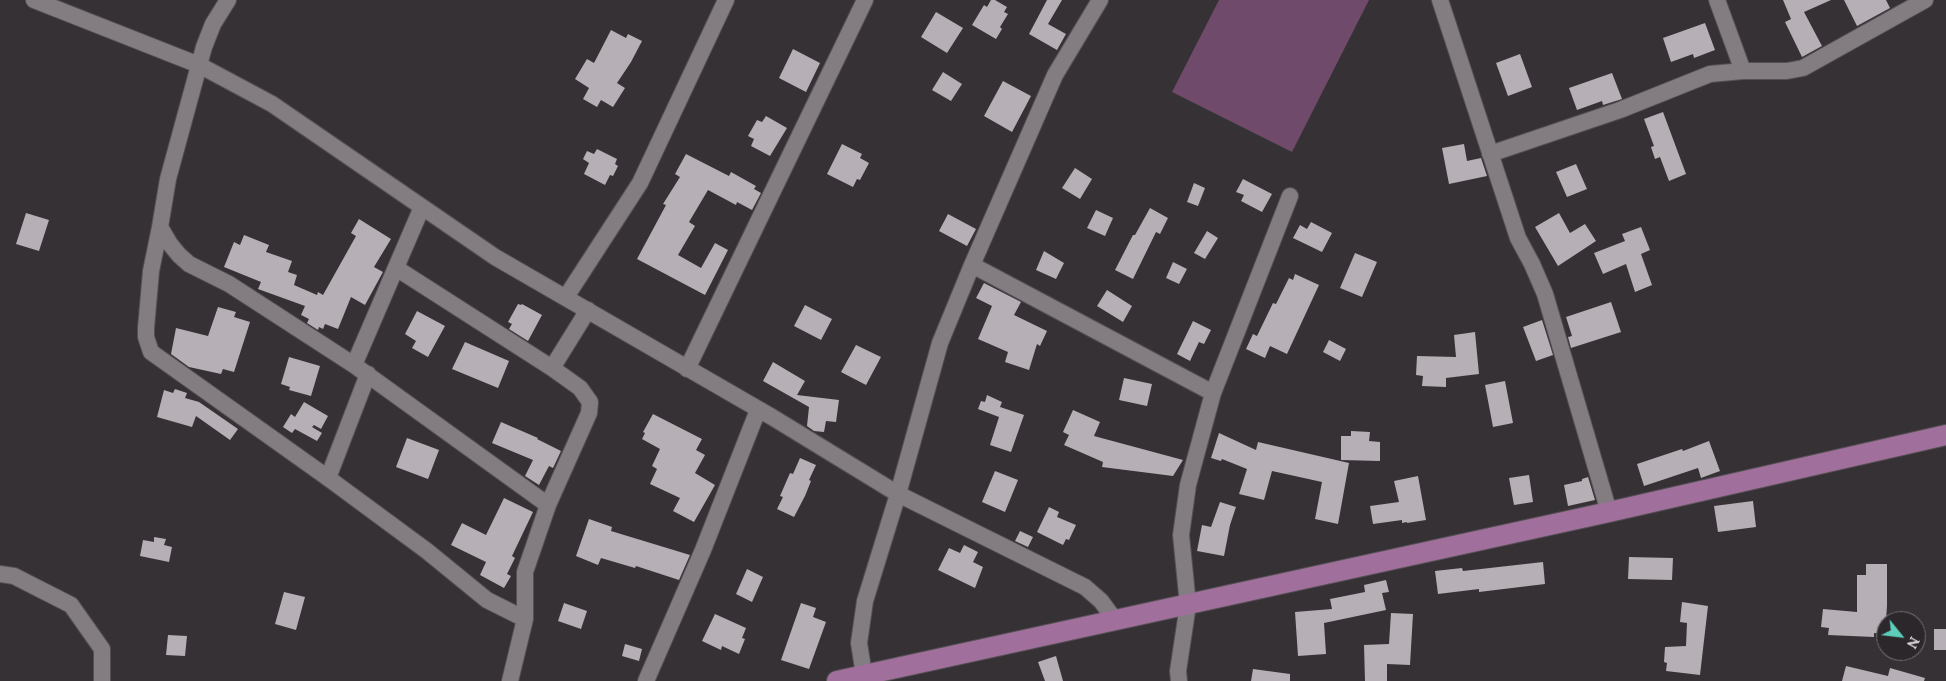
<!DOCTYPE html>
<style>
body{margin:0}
#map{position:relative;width:1946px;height:681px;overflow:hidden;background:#363135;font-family:Lora,serif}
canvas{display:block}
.north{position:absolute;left:1876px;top:611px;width:50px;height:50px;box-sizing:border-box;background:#2c272b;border:1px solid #746f73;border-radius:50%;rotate:119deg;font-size:14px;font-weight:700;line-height:20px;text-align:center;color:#e0dcdf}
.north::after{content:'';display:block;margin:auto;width:18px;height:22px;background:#5cceba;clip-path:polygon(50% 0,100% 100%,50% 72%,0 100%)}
</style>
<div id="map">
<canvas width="1946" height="681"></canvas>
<div class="north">N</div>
</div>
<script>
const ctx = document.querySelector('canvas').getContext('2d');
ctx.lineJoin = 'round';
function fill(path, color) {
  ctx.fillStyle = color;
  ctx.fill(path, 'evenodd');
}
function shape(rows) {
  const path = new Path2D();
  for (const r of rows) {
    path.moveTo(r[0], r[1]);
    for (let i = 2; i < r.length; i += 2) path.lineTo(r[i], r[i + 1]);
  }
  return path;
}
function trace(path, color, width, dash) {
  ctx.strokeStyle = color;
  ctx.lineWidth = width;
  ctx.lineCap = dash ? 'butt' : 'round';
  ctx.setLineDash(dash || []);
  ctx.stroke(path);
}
fill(shape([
 [1219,0,1369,0,1292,152,1172,92]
]), '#6f4a6b');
fill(shape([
 [991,0,995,0,1007,7,1004,12,1008,14,1000,27,1002,29,996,39,972,25,984,5,987,7],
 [1047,0,1062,0,1048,24,1066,34,1057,50,1029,34],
 [1783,0,1831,0,1804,12,1822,46,1802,57,1785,22,1791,19],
 [1844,0,1886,0,1890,8,1857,26],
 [936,12,963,28,947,53,921,37],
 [1705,23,1715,50,1694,58,1693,54,1671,62,1663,38],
 [611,30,626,38,628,34,642,41,631,62,617,83,625,88,613,107,601,100,597,107,583,99,589,88,575,79,587,59,594,63],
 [793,49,820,63,806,92,779,78],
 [1520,54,1532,87,1508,96,1496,63],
 [943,72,962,84,951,101,932,90],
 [1612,73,1622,99,1603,105,1602,101,1577,110,1569,88],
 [1003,81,1031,96,1012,132,984,116],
 [1663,112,1686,174,1669,181,1660,157,1655,159,1651,147,1654,146,1644,119],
 [766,116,787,128,770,156,751,146,754,139,748,136,757,120,762,122],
 [842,144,862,154,860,158,869,163,860,180,857,179,853,187,827,174],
 [1464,144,1467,161,1481,158,1487,176,1449,184,1442,148],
 [597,149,617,159,615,164,618,166,613,176,610,175,605,185,584,174,589,163,583,159,587,151,594,154],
 [686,154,729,176,731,172,756,186,754,189,761,193,752,210,737,202,736,205,708,190,689,222,695,226,678,255,701,268,715,243,728,250,705,295,637,259,666,205,663,204,680,177,675,174],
 [1576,164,1587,189,1567,197,1556,172],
 [1075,168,1092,179,1080,199,1062,188],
 [1243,179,1272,194,1262,212,1241,201,1244,195,1236,192],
 [1194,183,1205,188,1198,206,1187,202],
 [1150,208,1168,218,1160,234,1156,232,1133,279,1115,270,1133,235,1135,235],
 [1096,210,1113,218,1105,236,1087,228],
 [26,213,49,220,39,251,16,244],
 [1559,213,1570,233,1585,224,1596,241,1558,266,1535,227],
 [948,214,976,229,967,246,939,231],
 [359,219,391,239,374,267,383,272,365,305,351,297,338,329,325,324,323,329,319,327,318,330,307,323,309,319,301,315,305,306,258,289,261,282,224,267,234,242,240,245,244,235,269,245,266,252,292,261,288,272,297,275,294,285,317,295,318,292,323,295,356,236,351,233],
 [1311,222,1332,233,1322,252,1293,238,1300,225,1307,229],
 [1641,227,1650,250,1641,254,1652,285,1635,292,1626,264,1603,274,1594,253,1625,241,1622,234],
 [1207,231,1218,238,1205,259,1194,253],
 [1044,251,1064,263,1056,279,1036,270],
 [1355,253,1377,262,1362,297,1340,288],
 [1173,262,1187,269,1179,284,1166,278],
 [1295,274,1319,285,1287,354,1270,346,1265,358,1246,349,1253,334,1257,336,1273,303,1276,304,1289,278,1293,280],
 [984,283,1021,302,1014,315,1047,331,1040,346,1037,344,1029,370,1005,362,1008,352,978,339,992,306,976,298],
 [1107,290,1132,306,1123,322,1097,306],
 [1611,302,1621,332,1571,348,1568,337,1572,336,1566,317],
 [518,304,521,305,522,304,542,315,528,341,509,329,512,324,508,322],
 [805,305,832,319,821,340,794,326],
 [218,307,236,312,234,317,250,322,234,372,223,369,221,374,189,367,171,354,176,328,208,336],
 [417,311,445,326,428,357,412,348,416,341,405,334],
 [1542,320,1553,355,1536,361,1523,327],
 [1193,321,1211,330,1204,344,1199,342,1190,361,1177,354],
 [1475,332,1479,374,1446,378,1446,387,1422,386,1423,376,1416,375,1417,356,1456,357,1454,335],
 [1329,340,1346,349,1340,361,1323,352],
 [465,342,509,361,498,388,452,369],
 [856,345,881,357,866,385,841,372],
 [289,357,320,366,311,396,289,390,290,387,281,384],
 [773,362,805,381,797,395,839,400,836,422,826,421,824,432,814,431,807,426,809,407,763,381],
 [1124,378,1152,384,1147,406,1119,400],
 [1505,381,1513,423,1493,427,1485,385],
 [175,389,187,393,185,398,199,402,238,429,230,440,196,416,192,427,157,417,164,390,173,393],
 [987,395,1002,402,1000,407,1024,415,1011,452,990,445,999,417,978,409,981,401,985,402],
 [304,402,328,416,321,429,314,425,312,427,322,433,317,441,295,429,292,433,283,427,291,414,295,417],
 [1073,410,1100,422,1094,436,1183,460,1173,476,1102,467,1103,462,1064,445,1069,435,1063,432],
 [653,414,702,439,696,450,705,455,695,473,715,485,694,522,673,511,680,498,650,484,657,469,652,466,660,449,642,439,645,433,643,432],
 [501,422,538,438,537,439,561,451,553,468,549,466,539,485,525,476,533,460,492,443],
 [1351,431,1370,432,1369,441,1380,442,1380,461,1341,460,1341,436,1351,436],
 [1219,433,1256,450,1258,442,1349,463,1338,524,1315,519,1322,482,1272,471,1264,500,1239,494,1247,469,1222,459,1221,461,1211,458],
 [407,438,439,450,428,479,396,467],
 [1709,441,1720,471,1701,478,1698,468,1644,486,1637,464,1682,449,1683,451],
 [800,458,816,465,809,480,811,481,805,496,794,517,777,509,783,497,780,496,790,473,793,474],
 [995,471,1018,480,1005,512,982,502],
 [1529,475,1533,502,1514,505,1509,478],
 [1418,476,1426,520,1407,523,1407,522,1402,523,1402,520,1373,524,1370,506,1399,502,1394,481],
 [1588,477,1595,500,1568,506,1564,485,1582,481,1582,479],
 [504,498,533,512,512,556,515,558,507,574,511,576,504,588,480,575,486,562,451,545,462,523,486,535],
 [1753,501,1756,527,1718,532,1714,506],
 [1220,502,1236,507,1230,525,1224,556,1197,551,1202,525,1211,527],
 [1049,507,1059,512,1057,517,1076,525,1069,540,1066,539,1063,545,1037,532],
 [589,519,612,527,611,531,690,555,679,580,636,566,635,568,601,558,598,565,576,556],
 [1020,531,1033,537,1028,547,1015,541],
 [154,537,166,539,164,545,172,547,169,562,140,556,143,540,154,542],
 [964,545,978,552,973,562,983,567,975,588,938,570,949,548,960,553],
 [1629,557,1673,558,1672,580,1628,579],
 [1543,562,1545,584,1479,592,1479,589,1438,594,1435,571,1462,568,1463,571],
 [1866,564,1887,564,1887,606,1885,634,1874,633,1874,637,1828,635,1829,628,1821,627,1823,609,1857,612,1857,575,1866,575],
 [747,569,763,577,752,602,736,594],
 [1386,580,1389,592,1382,593,1386,610,1324,623,1326,654,1298,656,1295,612,1332,609,1330,599,1365,592,1364,585],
 [284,592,305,597,296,630,275,624],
 [1682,602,1708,606,1700,675,1666,671,1667,663,1664,662,1665,647,1686,646,1687,623,1680,622],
 [564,603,587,611,581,629,558,621],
 [801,603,816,608,813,617,826,622,809,669,781,660],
 [1391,613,1413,614,1410,665,1387,664,1387,681,1365,681,1364,645,1389,644],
 [715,614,746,628,742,638,745,639,739,654,722,646,721,650,702,641],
 [1934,629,1946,629,1946,650,1934,650],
 [168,635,187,636,185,656,166,655],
 [625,644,642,649,639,661,622,656],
 [1056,656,1063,681,1045,681,1038,662],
 [1846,666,1888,676,1890,668,1925,678,1924,681,1842,681],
 [1253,669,1290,674,1290,681,1251,681]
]), '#b6afb5');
const minor = shape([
 [34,0,199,65,272,104,495,257,772,417,898,494,1085,587,1101,601,1115,620],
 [228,0,213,24,204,47,168,179,160,227,170,244,179,255,189,264,229,284,354,365,548,505],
 [1440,0,1518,238,1532,264,1545,294,1609,512],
 [1717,0,1743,71],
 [1490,154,1620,110,1710,74,1743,71,1787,71,1803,68,1925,0],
 [160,227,151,271,146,328,146,337,151,352,328,478,427,551,487,600,525,619],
 [972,265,1213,393],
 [396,268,552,368],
 [566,297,640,183,726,0],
 [354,365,422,207],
 [687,369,865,0],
 [328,478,368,374],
 [0,574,14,576,71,605,102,649,102,681],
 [864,675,859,643,865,601,898,494,940,343,972,265,1055,75,1100,0],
 [510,681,525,619,525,572,548,505,589,413,590,402,580,388,552,368,588,310],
 [646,681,703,550,758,410],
 [1179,681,1178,671,1188,605,1181,535,1188,485,1213,393,1290,196]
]);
const major = shape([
 [837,681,1609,512,1946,435]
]);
trace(minor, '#545053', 18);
trace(major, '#545053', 22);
trace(minor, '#837d82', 16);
trace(major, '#a06f9c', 20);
</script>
